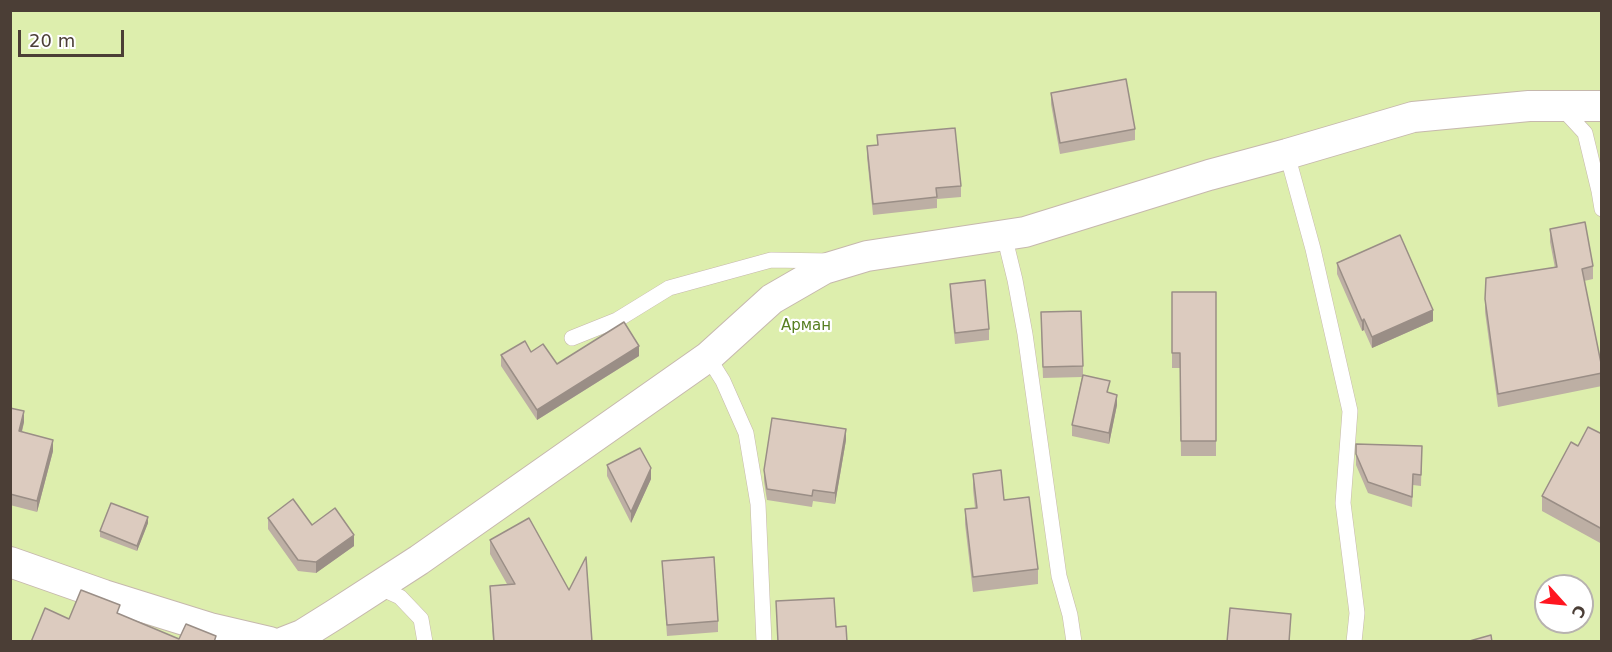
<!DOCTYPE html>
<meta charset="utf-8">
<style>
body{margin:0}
#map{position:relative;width:1612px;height:652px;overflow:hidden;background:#f6efe9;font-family:"DejaVu Sans",sans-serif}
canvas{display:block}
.frame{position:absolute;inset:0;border:12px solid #4b3e36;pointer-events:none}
.north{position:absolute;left:1534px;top:574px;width:60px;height:60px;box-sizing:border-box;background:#fff;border:2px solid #b7b2af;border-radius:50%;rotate:117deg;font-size:16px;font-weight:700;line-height:24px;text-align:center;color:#4b3e36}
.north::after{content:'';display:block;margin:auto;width:21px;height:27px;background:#ff1620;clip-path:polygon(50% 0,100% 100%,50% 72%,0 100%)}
.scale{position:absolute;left:18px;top:30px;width:106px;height:27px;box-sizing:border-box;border:3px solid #4b3e36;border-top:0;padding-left:8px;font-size:18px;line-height:21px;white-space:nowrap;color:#4b3e36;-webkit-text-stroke:4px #fff;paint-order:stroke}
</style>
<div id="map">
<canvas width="1612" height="652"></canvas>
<div class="frame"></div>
<div class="north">С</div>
<div class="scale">20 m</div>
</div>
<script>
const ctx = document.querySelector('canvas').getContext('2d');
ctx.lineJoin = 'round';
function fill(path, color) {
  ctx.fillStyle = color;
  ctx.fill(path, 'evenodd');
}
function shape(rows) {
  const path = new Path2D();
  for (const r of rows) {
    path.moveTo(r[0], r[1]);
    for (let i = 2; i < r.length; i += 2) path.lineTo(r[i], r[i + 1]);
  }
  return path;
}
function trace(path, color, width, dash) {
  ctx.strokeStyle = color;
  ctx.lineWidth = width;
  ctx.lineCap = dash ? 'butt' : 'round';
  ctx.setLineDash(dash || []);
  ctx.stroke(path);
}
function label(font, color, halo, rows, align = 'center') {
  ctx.font = font + ' "DejaVu Sans",sans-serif';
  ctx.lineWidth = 4.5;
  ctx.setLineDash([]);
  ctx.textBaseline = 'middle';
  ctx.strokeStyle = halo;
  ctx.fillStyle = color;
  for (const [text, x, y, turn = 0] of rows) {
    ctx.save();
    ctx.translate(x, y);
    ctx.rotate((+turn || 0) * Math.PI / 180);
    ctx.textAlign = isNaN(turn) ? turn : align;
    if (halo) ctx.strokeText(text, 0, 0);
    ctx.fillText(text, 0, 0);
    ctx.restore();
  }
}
fill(shape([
 [10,11,1601,11,1601,641,11,641],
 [1546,586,1582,586,1582,622,1546,622]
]), '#ddeead');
const lane = shape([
 [1560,106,1585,133,1599,191,1602,209],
 [1287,154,1313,249,1350,411,1343,503,1357,613,1354,642],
 [1004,235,1015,280,1025,334,1059,576,1070,615,1074,642],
 [572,338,617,320,669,288,771,260,829,261],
 [708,357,723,381,746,433,758,504,764,642],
 [378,587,400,597,421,619,425,642]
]);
const street = shape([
 [10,562,104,595,210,628,270,642],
 [284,642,302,635,334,615,419,560,708,357,772,299,824,269,867,256,1025,232,1209,175,1287,154,1413,117,1529,106,1602,106]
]);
trace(lane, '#c6b8ad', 16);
trace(street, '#c6b8ad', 32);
trace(lane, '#fff', 15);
trace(street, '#fff', 30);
fill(shape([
 [1051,93,1135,129,1135,140,1060,154,1051,104],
 [877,135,961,186,961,197,937,199,937,208,873,215,867,157,867,146,877,145],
 [1550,229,1593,266,1593,279,1584,281,1602,368,1602,386,1498,407,1485,312,1485,299,1555,268,1550,242],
 [1337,263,1433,321,1372,348,1364,330,1362,331,1337,274],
 [950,284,989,329,989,340,955,344,950,295],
 [1172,292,1216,292,1216,456,1181,456,1180,368,1172,368],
 [1041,323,1083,366,1083,375,1109,393,1117,405,1109,444,1072,436,1072,425,1082,377,1043,378],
 [501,355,557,364,639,356,537,420,501,366],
 [10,408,24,422,22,432,53,451,37,512,10,505],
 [1602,434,1602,544,1542,511,1542,496,1578,446],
 [846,440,835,504,813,501,812,507,767,500,764,481,764,470],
 [1422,446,1421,486,1413,485,1412,507,1368,493,1356,465,1356,454],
 [607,465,651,479,631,523,607,476],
 [973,474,1004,500,1038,569,1038,584,973,592,965,524,965,509,975,508,973,489],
 [268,518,312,525,354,546,316,573,298,571,268,529],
 [148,523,137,551,100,537,100,531],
 [490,540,592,642,493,642,490,586,507,584,490,554],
 [662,561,718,621,718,632,667,636]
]), '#bdafa4');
fill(shape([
 [1433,310,1433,321,1372,348,1372,337],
 [1364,319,1364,330,1362,331,1362,321],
 [639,346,639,356,537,420,537,410],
 [1117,395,1117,405,1109,444,1109,433],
 [24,411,24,422,19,442,19,431],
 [846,429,846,440,835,504,835,493],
 [53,440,53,451,37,512,37,501],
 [651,468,651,479,631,523,631,512],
 [148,517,148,523,137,551,137,546],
 [354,535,354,546,316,573,316,562]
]), '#9a8e86');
const building = shape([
 [1126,79,1135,129,1060,143,1051,93,1126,79],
 [955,128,961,186,936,188,937,197,873,204,867,146,878,145,877,135,955,128],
 [1585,222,1593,266,1582,269,1602,368,1602,373,1498,394,1485,299,1486,278,1557,267,1550,229,1585,222],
 [1400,235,1433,310,1372,337,1364,319,1362,321,1337,263,1400,235],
 [985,280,989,329,955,333,950,284,985,280],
 [1172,292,1216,292,1216,441,1181,441,1180,353,1172,353,1172,292],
 [1081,311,1083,366,1043,367,1041,312,1081,311],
 [624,322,639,346,537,410,501,355,525,341,531,352,543,344,557,364,624,322],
 [1083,375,1110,381,1107,392,1117,395,1109,433,1072,425,1083,375],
 [10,408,24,411,19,431,53,440,37,501,10,494,10,408],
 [772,418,846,429,835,493,813,490,812,496,767,489,764,470,772,418],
 [1588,427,1602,434,1602,529,1542,496,1571,442,1578,446,1588,427],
 [1356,444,1422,446,1421,475,1413,474,1412,497,1368,482,1356,454,1356,444],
 [640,448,651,468,631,512,607,465,640,448],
 [1001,470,1004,500,1029,497,1038,569,973,577,965,509,977,508,973,474,1001,470],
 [293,499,312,525,335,508,354,535,316,562,298,560,268,518,293,499],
 [111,503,148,517,137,546,100,531,111,503],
 [529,518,569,590,586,557,592,642,494,642,490,586,515,584,490,540,529,518],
 [714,557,718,621,667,625,662,561,714,557],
 [81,590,120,605,117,613,179,639,186,624,216,636,214,642,31,642,45,608,69,619,81,590],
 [834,598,836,627,846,626,847,642,778,642,776,601,834,598],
 [1230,608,1291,614,1289,642,1227,642,1230,608],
 [1491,635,1492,642,1466,642,1491,635]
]);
fill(building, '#dccbbf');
trace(building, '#9a8e86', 1.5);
label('15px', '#567e20', '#fff', [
 ["Арман",806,326]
]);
</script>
